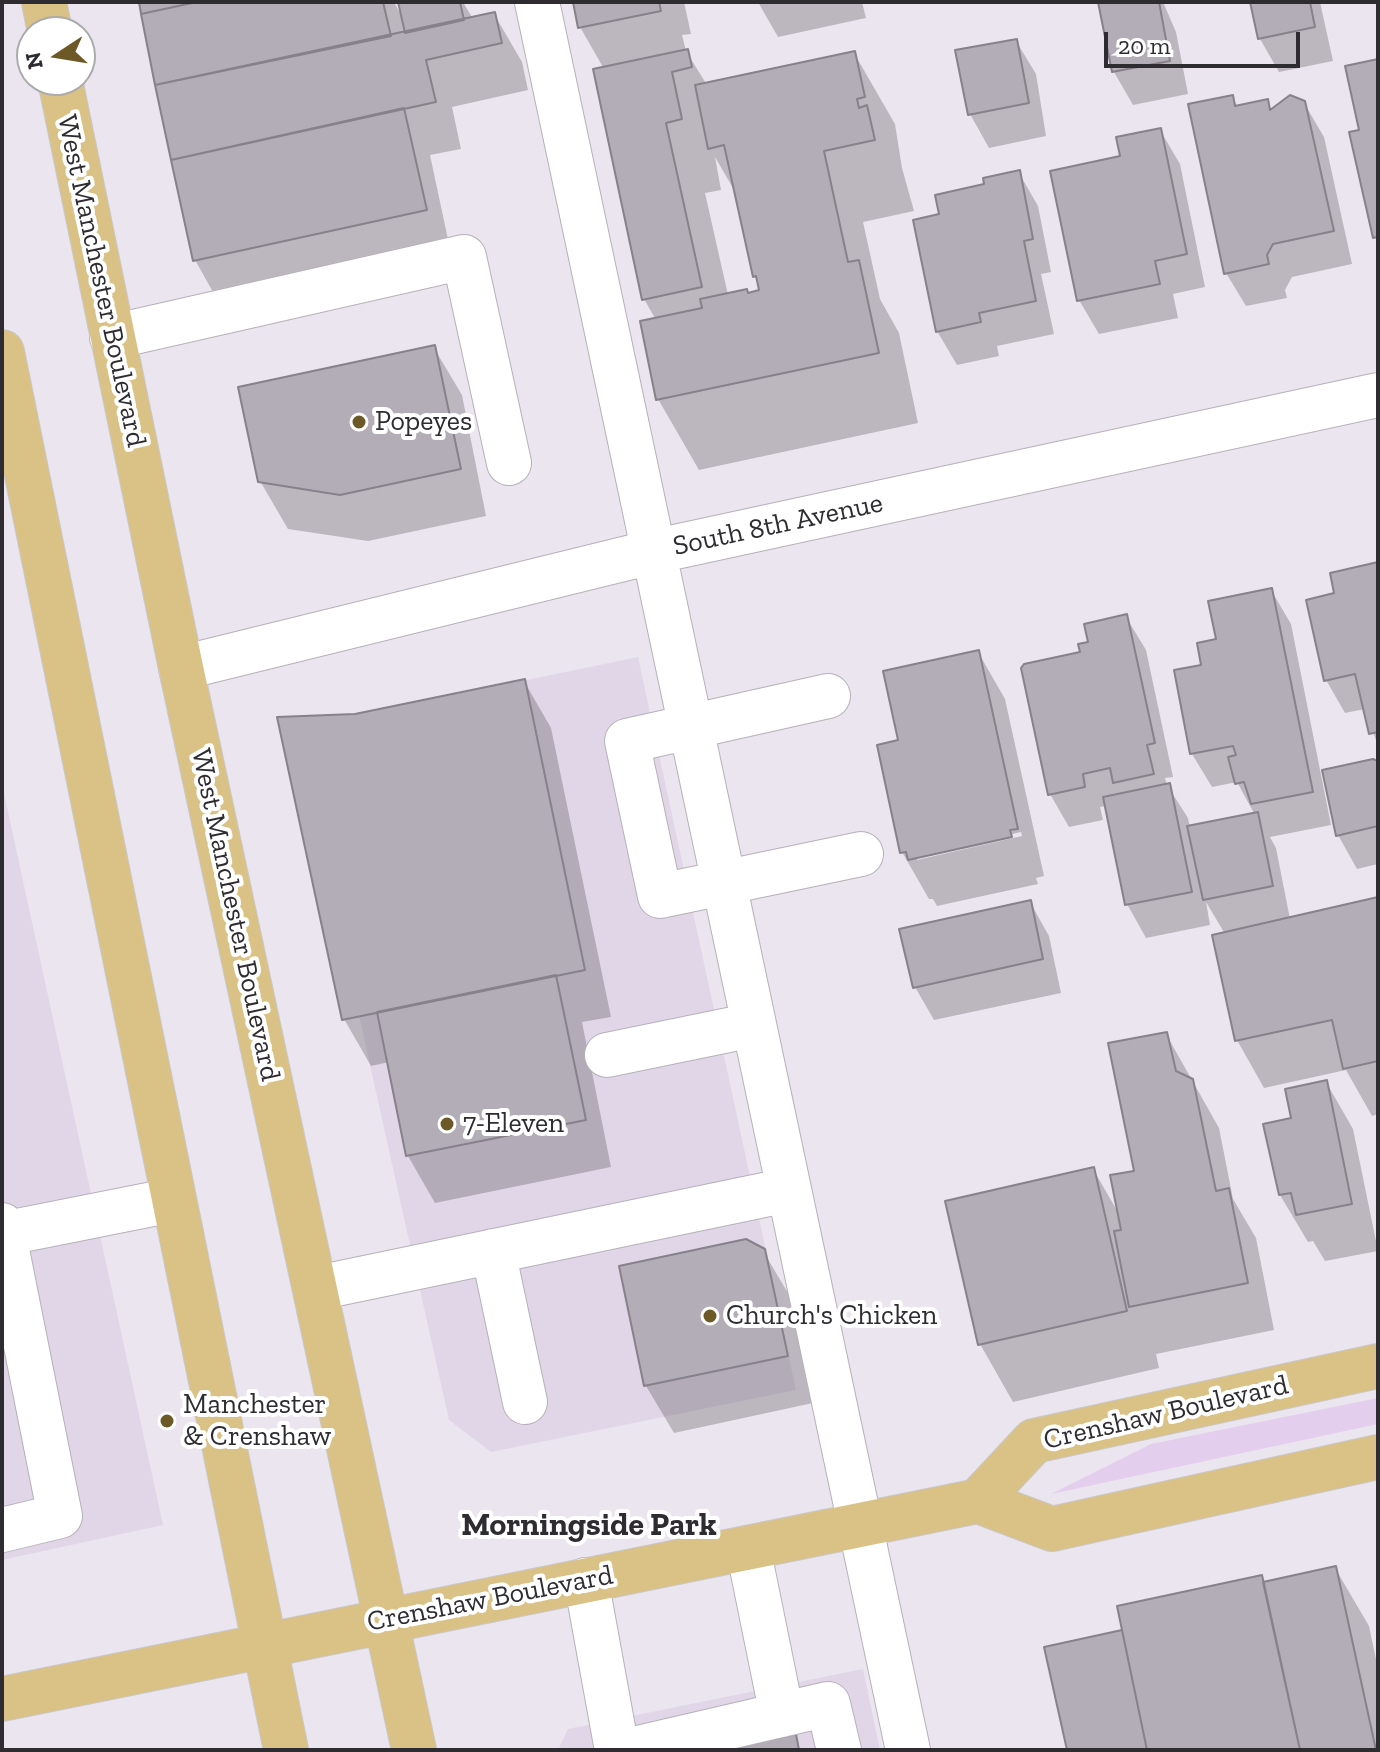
<!DOCTYPE html>
<style>
body{margin:0}
#map{position:relative;width:1380px;height:1752px;overflow:hidden;background:#ebe5ef;font-family:"Zilla Slab",serif}
canvas{display:block}
.frame{position:absolute;inset:0;border:4px solid #2e2c30;pointer-events:none}
.north{position:absolute;left:16px;top:16px;width:80px;height:80px;box-sizing:border-box;background:#fff;border:2px solid #ababac;border-radius:50%;rotate:258deg;font-size:22px;font-weight:700;line-height:32px;text-align:center;color:#2e2c30}
.north::after{content:'';display:block;margin:auto;width:28px;height:36px;background:#6d5928;clip-path:polygon(50% 0,100% 100%,50% 72%,0 100%)}
.scale{position:absolute;left:1104px;top:32px;width:196px;height:36px;box-sizing:border-box;border:4px solid #2e2c30;border-top:0;padding-left:10px;font-size:24px;line-height:28px;white-space:nowrap;color:#2e2c30;-webkit-text-stroke:6px #fff;paint-order:stroke}
</style>
<div id="map">
<canvas width="1380" height="1752"></canvas>
<div class="frame"></div>
<div class="north">N</div>
<div class="scale">20 m</div>
</div>
<script>
const ctx = document.querySelector('canvas').getContext('2d');
ctx.lineJoin = 'round';
function fill(path, color) {
  ctx.fillStyle = color;
  ctx.fill(path, 'evenodd');
}
function shape(rows) {
  const path = new Path2D();
  for (const r of rows) {
    path.moveTo(r[0], r[1]);
    for (let i = 2; i < r.length; i += 2) path.lineTo(r[i], r[i + 1]);
  }
  return path;
}
function trace(path, color, width, dash) {
  ctx.strokeStyle = color;
  ctx.lineWidth = width;
  ctx.lineCap = dash ? 'butt' : 'round';
  ctx.setLineDash(dash || []);
  ctx.stroke(path);
}
function label(font, color, halo, rows, align = 'center') {
  ctx.font = font + ' "Zilla Slab",serif';
  ctx.lineWidth = 8;
  ctx.setLineDash([]);
  ctx.textBaseline = 'middle';
  ctx.strokeStyle = halo;
  ctx.fillStyle = color;
  for (const [text, x, y, turn = 0] of rows) {
    ctx.save();
    ctx.translate(x, y);
    ctx.rotate((+turn || 0) * Math.PI / 180);
    ctx.textAlign = isNaN(turn) ? turn : align;
    if (halo) ctx.strokeText(text, 0, 0);
    ctx.fillText(text, 0, 0);
    ctx.restore();
  }
}
fill(shape([
 [638,657,796,1390,491,1452,449,1420,295,728],
 [2,784,163,1525,2,1560],
 [863,1669,880,1750,558,1750,568,1729]
]), '#e1d6e7');
fill(shape([
 [1378,1398,1378,1424,1051,1494,1151,1444]
]), '#e3ceee');
fill(shape([
 [141,2,394,2,402,17,400,2,463,2,473,19,494,14,522,62,528,90,452,107,461,149,430,155,452,258,222,308,195,260],
 [575,2,684,2,691,34,682,35,686,51,707,85,854,53,895,124,902,168,914,211,863,222,880,299,899,333,918,423,699,470,658,399,656,320,644,299,604,69,580,27],
 [715,157,737,195,762,292,728,295,705,193,721,190],
 [758,2,862,2,866,18,778,37],
 [1100,2,1163,2,1176,32,1188,94,1133,105,1114,72],
 [1252,2,1320,2,1333,61,1279,72,1260,39],
 [1016,41,1036,74,1046,136,989,148,970,114],
 [1232,97,1238,107,1267,101,1272,111,1304,103,1324,137,1352,264,1292,277,1285,290,1287,298,1246,306,1226,273],
 [1160,130,1180,164,1205,287,1173,294,1178,318,1099,334,1079,300,1122,158],
 [1019,173,1038,206,1051,272,1041,274,1054,334,997,346,999,356,957,365,937,331,942,216,986,186],
 [434,348,462,395,486,516,368,541,288,529,260,481],
 [1378,564,1378,746,1365,709,1345,713,1326,680,1337,594],
 [1271,590,1291,624,1331,825,1270,837,1276,848,1290,919,1378,899,1378,1114,1372,1116,1346,1070,1264,1088,1237,1040,1225,934,1206,902,1210,925,1146,938,1127,904,1107,806,1100,807,1103,820,1069,827,1050,794,1082,654,1126,617,1146,650,1173,777,1165,778,1167,785,1188,818,1190,828,1255,815,1237,782,1212,787,1192,754,1204,667,1218,641],
 [978,652,1005,699,1044,876,1036,878,1038,884,937,906,933,899,929,899,902,852,900,741],
 [1021,832,1022,836,917,860,917,856],
 [524,681,551,728,611,1017,582,1022,611,1167,435,1203,408,1156,389,1062,371,1066,344,1019,356,716],
 [1378,763,1378,864,1357,869,1338,835],
 [1030,902,1049,936,1061,993,934,1020,915,987],
 [1166,1034,1219,1128,1233,1199,1256,1238,1274,1330,1156,1354,1159,1368,1013,1402,980,1344,1093,1169,1119,1214,1136,1172],
 [1326,1082,1353,1129,1378,1251,1325,1261,1313,1241,1308,1242,1280,1195,1293,1119],
 [763,1251,791,1298,813,1403,674,1433,646,1386,621,1268],
 [1335,1568,1369,1626,1378,1669,1378,1750,1069,1750,1124,1632,1261,1577,1264,1583]
]), '#0003');
const building = shape([
 [139,2,197,2,141,14,139,2],
 [197,2,383,2,391,36,155,85,141,14,197,2],
 [398,2,460,2,464,20,405,33,398,2],
 [573,2,659,2,661,11,578,28,573,2],
 [1098,2,1159,2,1170,61,1112,72,1098,2],
 [1250,2,1310,2,1315,27,1258,39,1250,2],
 [495,12,502,43,426,60,436,102,171,160,155,85,495,12],
 [1017,39,1029,103,968,115,955,50,1017,39],
 [688,49,692,67,672,72,682,119,666,123,702,287,642,300,593,69,688,49],
 [855,51,865,97,857,99,859,108,867,105,875,140,824,151,848,262,859,260,879,353,656,400,640,321,702,308,700,299,747,289,748,293,759,290,756,276,753,277,724,145,708,149,695,85,855,51],
 [1378,59,1378,237,1373,238,1349,132,1359,130,1345,66,1378,59],
 [1233,95,1235,106,1268,99,1270,110,1290,95,1305,101,1334,231,1273,244,1267,255,1269,264,1224,274,1188,104,1233,95],
 [404,108,427,210,193,261,171,160,404,108],
 [1161,128,1187,254,1155,261,1160,284,1077,301,1050,171,1120,156,1116,137,1161,128],
 [1020,170,1033,239,1024,241,1036,301,979,313,981,322,936,332,913,220,939,214,935,195,984,184,983,178,1020,170],
 [435,345,461,469,340,495,258,482,238,387,435,345],
 [1378,562,1378,732,1369,734,1355,674,1324,681,1306,600,1334,593,1330,573,1378,562],
 [1272,588,1313,792,1251,804,1244,782,1235,784,1228,757,1236,755,1233,746,1190,754,1174,670,1201,665,1197,643,1216,639,1208,601,1272,588],
 [1127,614,1155,743,1147,745,1154,774,1113,783,1110,768,1083,774,1085,787,1048,795,1021,668,1024,664,1080,652,1078,644,1088,642,1084,624,1127,614],
 [979,650,1018,829,1010,830,1012,837,908,860,906,852,900,853,877,745,898,740,883,671,979,650],
 [525,679,585,970,342,1020,277,717,355,714,525,679],
 [1373,759,1378,761,1378,826,1336,836,1322,770,1373,759],
 [1170,783,1192,892,1125,905,1103,797,1170,783],
 [1258,812,1273,886,1203,900,1187,826,1258,812],
 [1378,897,1378,1061,1343,1069,1332,1020,1235,1041,1212,935,1378,897],
 [1031,900,1043,959,913,988,899,929,1031,900],
 [556,975,586,1120,406,1156,377,1012,556,975],
 [1167,1032,1176,1071,1193,1079,1216,1191,1229,1188,1248,1283,1129,1307,1114,1231,1121,1230,1110,1175,1134,1171,1108,1043,1167,1032],
 [1327,1080,1352,1204,1296,1215,1291,1193,1279,1195,1263,1124,1291,1118,1285,1089,1327,1080],
 [1094,1167,1127,1311,978,1345,945,1201,1094,1167],
 [746,1239,765,1249,788,1356,644,1386,619,1266,746,1239],
 [1336,1566,1376,1750,1300,1750,1263,1582,1336,1566],
 [1262,1575,1300,1750,1147,1750,1117,1606,1262,1575],
 [1122,1630,1147,1750,1067,1750,1044,1647,1122,1630],
 [796,1734,799,1750,723,1750,796,1734]
]);
fill(building, '#b3adb7');
trace(building, '#87818b', 2);
const minor = shape([
 [537,2,908,1750],
 [112,337,464,257,509,463],
 [181,668,652,552,1378,395],
 [828,696,627,741,660,896,861,854],
 [607,1055,753,1025],
 [2,1225,60,1516,2,1530],
 [2,1234,173,1200],
 [493,1251,525,1402],
 [317,1288,788,1190],
 [748,1548,782,1715],
 [586,1580,617,1750],
 [630,1750,828,1704,839,1750]
]);
const major = shape([
 [44,2,50,32],
 [60,80,181,668,414,1750],
 [2,352,286,1750],
 [978,1501,1034,1441,1378,1366],
 [2,1699,978,1501,1052,1529,1378,1457]
]);
trace(minor, '#b7b0ba', 46);
trace(major, '#c9c8c9', 46);
trace(minor, '#fff', 44);
trace(major, '#dac286', 44);
for (const [x, y, r, color] of [
 [359,422,8,"#6d5928"],
 [447,1124,8,"#6d5928"],
 [710,1316,8,"#6d5928"],
 [167,1421,8,"#6d5928"]
]) {
  const dot = new Path2D();
  dot.arc(x, y, r, 0, 2 * Math.PI);
  ctx.fillStyle = color;
  ctx.fill(dot);
  trace(dot, '#fff', 3);
}
label('28px', '#2e2c30', '#fff', [
 ["West Manchester Boulevard",101,281,78],
 ["South 8th Avenue",778,525,-12],
 ["West Manchester Boulevard",235,915,78],
 ["Crenshaw Boulevard",1166,1413,-13],
 ["Crenshaw Boulevard",490,1599,-11]
]);
label('28px', '#2e2c30', '#fff', [
 ["Popeyes",375,422],
 ["7-Eleven",463,1124],
 ["Church's Chicken",726,1316],
 ["Manchester",183,1405],
 ["& Crenshaw",183,1437]
], 'left');
label('bold 32px', '#2e2c30', '#fff', [
 ["Morningside Park",589,1526]
]);
</script>
